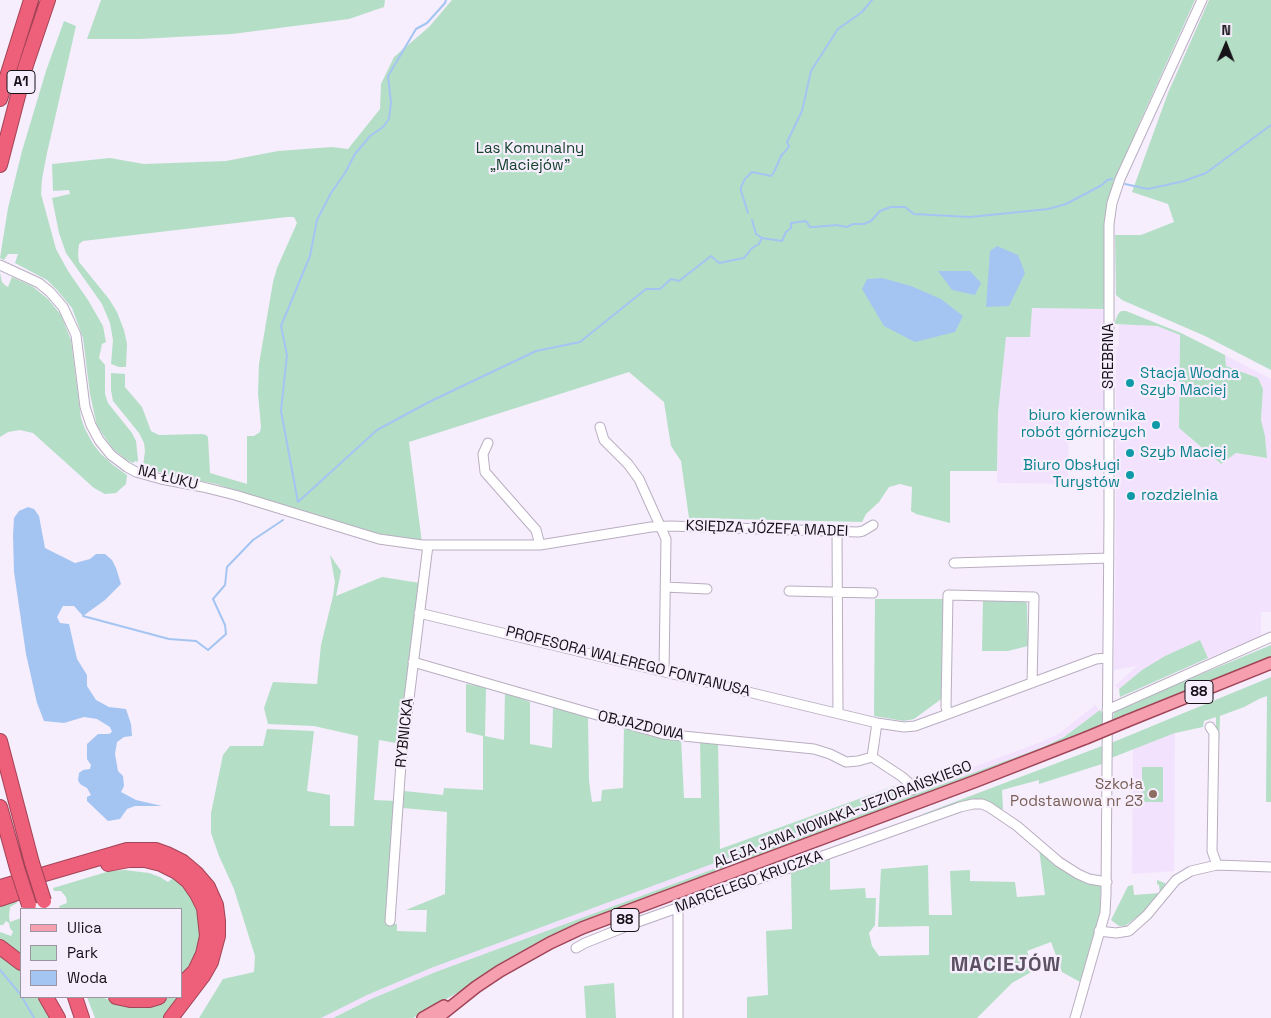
<!DOCTYPE html>
<meta charset="utf-8">
<style>
body{margin:0}
#map{position:relative;width:1271px;height:1018px;overflow:hidden;background:#f6edfd;font-family:"Space Grotesk",sans-serif}
canvas{display:block}
.legend{position:absolute;left:20px;top:908px;width:162px;height:90px;box-sizing:border-box;background:#f6edfd;border:1px solid #9c95a1;margin:0;padding:6px 9px;list-style:none;font-size:15px;color:#161218}
.legend li{display:flex;align-items:center;gap:10px;height:25px}
.legend b{width:25px;border:1px solid #9c95a1}
.north{position:absolute;left:1201px;top:20px;width:50px;height:50px;-webkit-text-stroke:4px #f6edfd;paint-order:stroke;rotate:1deg;font-size:14px;font-weight:700;line-height:20px;text-align:center;color:#161218}
.north::after{content:'';display:block;margin:auto;width:18px;height:22px;background:#161218;clip-path:polygon(50% 0,100% 100%,50% 72%,0 100%)}
</style>
<div id="map">
<canvas width="1271" height="1018"></canvas>
<ul class="legend">
<li><b style="height:6px;background:#f59faf"></b>Ulica</li>
<li><b style="height:14px;background:#b4dfc6"></b>Park</li>
<li><b style="height:14px;background:#a4c5f2"></b>Woda</li>
</ul>
<div class="north">N</div>
</div>
<script>
const ctx = document.querySelector('canvas').getContext('2d');
ctx.lineJoin = 'round';
function fill(path, color) {
  ctx.fillStyle = color;
  ctx.fill(path, 'evenodd');
}
function shape(rows) {
  const path = new Path2D();
  for (const r of rows) {
    path.moveTo(r[0], r[1]);
    for (let i = 2; i < r.length; i += 2) path.lineTo(r[i], r[i + 1]);
  }
  return path;
}
function trace(path, color, width, dash) {
  ctx.strokeStyle = color;
  ctx.lineWidth = width;
  ctx.lineCap = dash ? 'butt' : 'round';
  ctx.setLineDash(dash || []);
  ctx.stroke(path);
}
function label(font, color, halo, rows, align = 'center') {
  ctx.font = font + ' "Space Grotesk",sans-serif';
  ctx.lineWidth = 4.5;
  ctx.setLineDash([]);
  ctx.textBaseline = 'middle';
  ctx.strokeStyle = halo;
  ctx.fillStyle = color;
  for (const [text, x, y, turn = 0] of rows) {
    ctx.save();
    ctx.translate(x, y);
    ctx.rotate((+turn || 0) * Math.PI / 180);
    ctx.textAlign = isNaN(turn) ? turn : align;
    if (halo) ctx.strokeText(text, 0, 0);
    ctx.fillText(text, 0, 0);
    ctx.restore();
  }
}
fill(shape([
 [1032,308,1106,309,1106,415,1069,414,1068,484,997,483,998,413,1006,336],
 [1119,324,1157,326,1180,335,1179,428,1220,464,1236,453,1266,458,1265,436,1261,420,1263,389,1258,378,1226,366,1225,355,1271,379,1271,612,1261,612,1261,636,1208,658,1199,640,1166,656,1142,670,1119,689,1115,686,1137,666,1114,670,1116,532,1116,347,1119,344],
 [1095,705,1100,710,1064,737,1043,747,433,973,371,999,333,1018,321,1018,367,995,431,968,1041,742,1060,733],
 [1175,733,1174,871,1132,874,1133,749]
]), '#f3e2fd');
fill(shape([
 [101,0,385,0,384,7,349,19,232,34,140,39,87,39],
 [452,0,1195,0,1139,124,1108,201,1105,224,1106,309,1032,308,1030,337,1006,337,998,413,997,471,950,471,950,523,916,514,911,511,912,487,900,484,889,487,879,502,866,514,862,522,689,518,681,461,671,446,664,402,629,372,409,442,422,543,363,532,216,484,145,469,143,466,145,451,144,443,139,433,113,401,111,390,111,373,125,374,125,387,142,407,151,431,159,435,202,434,206,435,208,437,210,473,247,484,247,436,254,436,260,432,261,427,258,393,259,364,273,282,277,268,297,223,294,217,287,217,83,241,79,244,78,254,79,262,109,299,117,312,124,330,127,344,126,367,119,367,111,364,113,340,110,323,102,304,66,253,59,233,52,198,70,194,69,190,53,191,52,164,110,158,144,164,226,161,278,151,332,147,348,149,380,109,381,84,394,57,429,27],
 [1209,0,1271,0,1271,370,1205,336,1122,300,1116,295,1115,235,1141,235,1174,222,1168,204,1132,192,1168,93],
 [64,21,76,26,47,153,42,179,41,194,56,249,68,271,88,300,103,326,106,342,102,344,99,358,105,365,105,394,108,403,132,433,136,441,138,460,137,462,135,461,133,463,127,460,113,449,97,426,90,394,83,338,72,308,57,290,47,280,15,263,18,254,8,254,4,260,0,258,8,208,22,151,46,71],
 [0,273,2,282,6,286,8,287,12,277,32,286,48,299,61,315,71,340,81,418,85,429,93,444,101,454,113,465,127,475,126,484,116,493,105,494,94,488,33,433,20,430,8,432,0,437],
 [1121,311,1126,311,1181,333,1225,355,1226,366,1258,378,1263,389,1261,420,1265,436,1267,458,1236,453,1221,464,1179,428,1180,335,1157,326,1114,324,1118,314],
 [330,555,341,571,336,596,382,577,420,583,401,744,379,740,374,800,396,801,388,924,397,924,397,931,426,932,427,910,406,910,445,894,447,812,403,808,404,791,443,795,444,788,483,790,483,736,466,732,466,684,486,687,485,736,504,740,505,692,530,702,530,744,552,748,553,707,588,717,589,781,592,802,601,801,602,790,623,788,624,725,681,738,684,798,701,798,700,740,718,743,720,849,903,783,909,791,431,968,367,995,321,1018,199,1018,223,979,254,972,255,956,234,889,219,856,211,833,211,813,223,755,230,746,263,746,267,729,314,731,307,791,330,795,330,826,354,826,358,736,314,726,268,724,264,708,273,682,317,684,321,645,333,596,335,582],
 [875,599,946,599,944,697,914,719,904,721,874,716],
 [983,599,1023,599,1027,604,1028,646,1008,651,982,651],
 [1200,640,1208,658,1120,697,1119,689,1142,670,1165,656],
 [1271,645,1271,656,1112,721,1114,713,1120,708],
 [1271,677,1271,802,1266,802,1267,696,1259,699,1244,707,1220,716,1217,811,1216,811,1216,717,1204,721,1203,727,1175,733,1111,758,1111,743],
 [1100,710,1102,713,1102,726,1021,759,542,940,499,964,462,990,413,1018,333,1018,371,999,433,973,1043,747,1064,737],
 [1102,746,1102,764,1039,784,1039,780,1002,790,1003,809,998,810,986,803,927,817,923,814],
 [1142,767,1163,767,1163,802,1142,802],
 [1039,849,1101,884,1100,912,1080,982,1062,972,1051,942,1027,951,1033,971,1012,983,977,1018,747,1018,747,997,768,995,766,931,792,929,791,872,830,856,830,890,865,888,866,898,876,898,875,925,869,933,872,946,879,956,929,955,929,926,878,927,881,869,928,865,929,915,952,915,950,871,970,870,970,881,1015,882,1017,897,1045,895],
 [125,870,149,873,160,877,168,882,173,878,180,883,191,896,197,910,201,929,200,943,191,964,181,976,181,909,60,909,59,906,67,903,66,897,61,891,54,891,53,888,110,871],
 [1157,880,1165,883,1165,888,1139,919,1137,917,1125,926,1119,926,1111,920,1128,886,1133,885,1134,895,1160,893,1159,885,1157,884],
 [16,899,17,903,10,907,9,916,10,922,21,918,21,957,0,942,0,932,11,936,13,932,10,928,9,923,6,921,3,925,0,925,0,905],
 [0,953,21,968,21,997,41,997,52,1018,0,1018],
 [194,978,195,979,165,1018,95,1018,87,997,102,997,117,1003,127,1005,150,1004,171,997,181,997,181,990],
 [614,983,616,1018,586,1018,584,986]
]), '#b4dfc6');
fill(shape([
 [997,246,1018,255,1025,273,1009,306,986,307,990,251],
 [938,271,970,271,981,283,975,295,952,290],
 [882,278,911,286,941,299,963,316,955,332,915,342,884,326,862,289,867,279],
 [28,507,34,509,39,516,45,548,75,563,90,559,96,554,105,554,112,560,116,568,121,584,105,600,83,616,74,606,63,606,57,617,60,623,69,624,77,659,87,675,87,686,96,700,109,707,126,709,131,724,132,736,124,737,117,742,115,754,118,771,123,776,124,786,121,792,136,800,162,806,135,806,127,809,120,819,108,821,87,801,87,797,91,795,87,788,80,784,78,780,79,773,83,770,90,769,91,765,87,759,87,744,98,734,109,734,112,732,110,727,97,719,84,717,64,723,44,721,37,703,26,654,14,572,13,536,14,518,19,511]
]), '#a4c5f2');
trace(shape([
 [1125,184,1148,189,1184,181,1206,173,1271,125],
 [748,213,741,191,741,187,745,179,752,172,771,176,774,172,781,156,787,149,789,146,787,142,802,111,811,71,838,29,862,12,872,0],
 [752,220,756,234,762,238,782,241,786,232,791,228,791,223,806,221,810,227,815,227,836,225,847,227,853,224,864,224,871,221,880,211,891,207,905,207,914,214,970,217,1048,209,1066,204,1102,185,1107,180,1112,179],
 [298,502,281,411,287,355,281,326,310,256,317,220,331,193,345,173,355,154,370,136,383,127,389,119,391,102,388,76,416,29,427,23,445,3,446,0],
 [298,502,377,430,429,402,536,351,580,342,646,289,660,289,671,279,679,281,711,256,719,263,744,258,752,248,759,244,762,238],
 [83,616,169,639,196,641,208,650,226,634,225,625,213,599,225,585,227,567,253,540,283,520],
 [0,970,21,995],
 [22,997,34,1018]
]), '#a4c5f2', 2);
const minor = shape([
 [0,265,39,283,50,292,63,307,76,335,85,407,91,425,99,440,111,455,127,467,136,472,161,479,203,487,235,495,379,539,422,545,540,545,651,527,670,526,858,532,863,531,873,525],
 [600,427,604,440,628,464,639,479,666,539,664,671],
 [488,443,483,454,485,472,536,530,540,545],
 [837,531,838,713],
 [954,563,1109,558],
 [665,587,707,589],
 [789,591,873,593],
 [419,613,877,723,904,727,915,726,948,714,1096,659,1107,658],
 [413,662,663,734,814,749,830,754,846,762,858,761,872,757],
 [1107,710,1271,637],
 [948,714,946,707,948,595,1034,597,1032,683],
 [1210,727,1214,733,1212,851,1217,865],
 [872,757,901,776,908,782,912,790],
 [872,757,877,723],
 [678,907,678,1018],
 [390,921,401,763,428,545],
 [1099,931,1116,933,1129,931,1147,915,1176,880,1191,871,1217,865,1271,867],
 [576,948,585,943,635,923,960,807,973,804,982,804,989,807,1017,826,1059,862,1078,874,1089,879,1107,882],
 [1075,1018,1105,913,1106,894,1109,516,1109,224,1112,203,1120,179,1202,0]
]);
const major = shape([
 [1127,721,1271,663],
 [423,1018,444,1006],
 [437,1018,476,987,500,971,550,943,582,928,976,781,1086,738]
]);
const highway = shape([
 [0,99,31,0],
 [0,165,26,65,48,0],
 [0,741,32,863],
 [0,807,17,868],
 [108,864,129,860,145,860,161,864,177,872,188,881,197,894,204,908,207,936,203,954,195,971,181,985],
 [0,887,127,850,156,850,167,854,183,862,196,873,208,887,216,905,218,921,218,936,211,962,203,976,171,1018],
 [0,899,35,887],
 [0,947,21,963],
 [46,997,58,1018],
 [75,997,82,1018],
 [116,997,130,1000,149,1000,159,997]
]);
trace(minor, '#b9aec1', 11);
trace(major, '#a24457', 14);
trace(highway, '#a24457', 16);
trace(minor, '#fff', 9);
trace(major, '#f59faf', 11);
trace(highway, '#ee5f79', 14);
const majorBridge = shape([
 [1086,738,1127,721]
]);
const highwayBridge = shape([
 [32,863,44,901],
 [17,868,29,905]
]);
trace(majorBridge, '#a24457', 14, []);
trace(highwayBridge, '#a24457', 16, []);
trace(majorBridge, '#f59faf', 11);
trace(highwayBridge, '#ee5f79', 14);
for (const [x, y, r, color] of [
 [1130,383,5,"#0f9aa8"],
 [1156,425,5,"#0f9aa8"],
 [1130,453,5,"#0f9aa8"],
 [1130,475,5,"#0f9aa8"],
 [1131,496,5,"#0f9aa8"],
 [1153,794,5,"#8d6e63"]
]) {
  const dot = new Path2D();
  dot.arc(x, y, r, 0, 2 * Math.PI);
  ctx.fillStyle = color;
  ctx.fill(dot);
  trace(dot, '#f6edfd', 2);
}
for (const [x, y, w] of [
 [21,82,28],
 [1199,692,28],
 [625,920,28]
]) {
  const box = new Path2D();
  box.roundRect(x - w / 2, y - 11.5, w, 23, 4);
  ctx.fillStyle = '#f6edfd';
  ctx.fill(box);
  trace(box, '#161218', 1);
}
label('bold 14px', '#161218', null, [
 ["A1",21,82],
 ["88",1199,692],
 ["88",625,920]
]);
label('15px', '#15412b', '#f6edfd', [
 ["Las Komunalny",530,149],
 ["„Maciejów”",530,166]
]);
label('15px', '#161218', '#f6edfd', [
 ["SREBRNA",1109,356,-90],
 ["NA ŁUKU",168,478,14],
 ["KSIĘDZA JÓZEFA MADEI",767,529,2],
 ["PROFESORA WALEREGO FONTANUSA",628,662,14],
 ["OBJAZDOWA",641,726,13],
 ["RYBNICKA",405,733,-84],
 ["ALEJA JANA NOWAKA-JEZIORAŃSKIEGO",843,815,-21],
 ["MARCELEGO KRUCZKA",749,882,-20]
]);
label('15px', '#0d838f', '#f6edfd', [
 ["Stacja Wodna",1140,374],
 ["Szyb Maciej",1140,391],
 ["biuro kierownika",1146,416,"right"],
 ["robót górniczych",1146,433,"right"],
 ["Szyb Maciej",1140,453],
 ["Biuro Obsługi",1120,466,"right"],
 ["Turystów",1120,483,"right"],
 ["rozdzielnia",1141,496]
], 'left');
label('15px', '#785e54', '#f6edfd', [
 ["Szkoła",1143,785],
 ["Podstawowa nr 23",1143,802]
], 'right');
ctx.letterSpacing = '1px';
label('bold 20px', '#5b5162', '#f6edfd', [
 ["MACIEJÓW",1006,966]
]);
ctx.letterSpacing = '0px';
</script>
